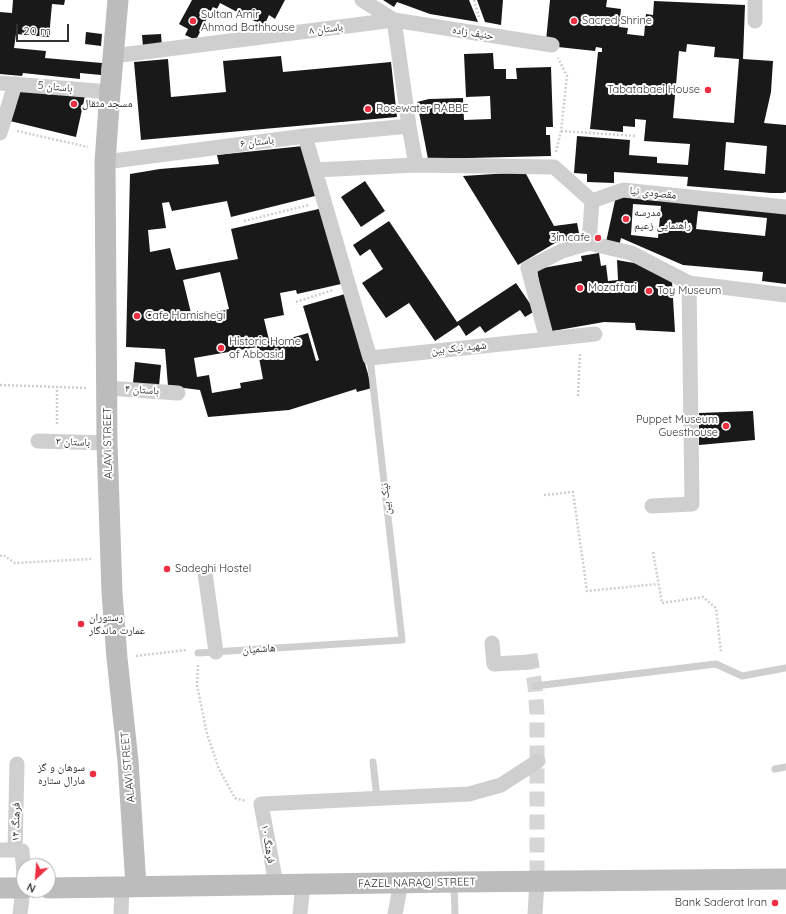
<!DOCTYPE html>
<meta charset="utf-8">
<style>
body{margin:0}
#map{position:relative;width:786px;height:914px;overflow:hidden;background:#fff;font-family:Quicksand,sans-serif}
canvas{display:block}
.north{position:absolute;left:16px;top:858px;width:40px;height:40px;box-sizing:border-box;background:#fff;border:1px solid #adadad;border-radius:50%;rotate:206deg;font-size:11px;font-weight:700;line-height:16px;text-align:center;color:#323232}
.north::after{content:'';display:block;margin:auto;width:14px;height:18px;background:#ed2f43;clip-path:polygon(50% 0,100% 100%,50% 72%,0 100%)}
.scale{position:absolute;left:16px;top:24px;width:53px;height:18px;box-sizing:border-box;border:2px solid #323232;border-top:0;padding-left:5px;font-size:12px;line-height:14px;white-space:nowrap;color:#323232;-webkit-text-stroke:3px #fff;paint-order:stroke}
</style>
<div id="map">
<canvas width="786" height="914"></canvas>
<div class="north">N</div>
<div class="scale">20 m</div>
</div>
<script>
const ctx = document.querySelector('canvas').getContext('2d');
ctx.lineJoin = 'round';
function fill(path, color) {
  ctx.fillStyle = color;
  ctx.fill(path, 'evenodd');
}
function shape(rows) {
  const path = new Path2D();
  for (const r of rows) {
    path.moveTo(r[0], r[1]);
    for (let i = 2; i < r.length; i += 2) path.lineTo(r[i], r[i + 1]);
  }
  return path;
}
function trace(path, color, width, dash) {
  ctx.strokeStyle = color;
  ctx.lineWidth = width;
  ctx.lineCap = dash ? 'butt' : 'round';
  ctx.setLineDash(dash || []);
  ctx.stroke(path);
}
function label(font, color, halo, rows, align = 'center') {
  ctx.font = font + ' Quicksand,"Noto Naskh Arabic",sans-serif';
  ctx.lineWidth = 4;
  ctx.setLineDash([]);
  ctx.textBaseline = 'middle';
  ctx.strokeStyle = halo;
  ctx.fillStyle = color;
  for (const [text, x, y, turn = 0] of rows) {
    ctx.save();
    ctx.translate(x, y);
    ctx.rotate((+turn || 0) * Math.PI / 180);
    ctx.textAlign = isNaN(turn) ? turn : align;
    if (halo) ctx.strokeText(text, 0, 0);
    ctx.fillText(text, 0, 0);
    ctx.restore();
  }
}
fill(shape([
 [13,0,65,0,64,5,52,4,49,37,16,34,14,48,46,51,45,58,102,63,101,75,80,73,80,79,23,73,22,76,0,74,0,12,12,13],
 [192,0,285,0,275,19,269,15,264,26,220,3,217,9,213,7,210,12,202,8,199,14,207,18,196,40,185,35,188,29,179,24],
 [383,0,469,0,478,22,430,14,397,2,394,7],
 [477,0,503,0,501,25,485,22],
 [550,0,607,0,606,7,621,9,619,27,628,28,627,34,644,36,646,14,653,15,654,1,745,5,743,59,773,61,771,92,764,123,786,125,786,192,783,193,771,193,687,186,688,177,614,172,614,183,587,182,587,174,574,173,577,136,630,140,629,155,657,157,657,163,688,165,690,144,644,141,646,120,635,119,635,127,623,126,623,132,590,129,598,52,602,52,602,48,596,47,595,51,558,47,546,41],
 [687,44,715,47,714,57,739,59,734,123,673,118,679,51,686,52],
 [726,142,767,146,765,174,724,170],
 [86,32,102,34,101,46,85,44],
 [161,34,162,46,143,47,142,35],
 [493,53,494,69,506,69,506,79,517,79,516,68,551,67,553,127,546,127,546,135,550,135,551,156,428,159,417,102,429,99,463,98,464,120,491,119,490,96,466,97,464,54],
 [281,56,283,72,391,62,397,117,141,140,134,62,168,59,171,97,226,92,223,61],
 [21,88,85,96,76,137,10,121],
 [303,146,319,195,231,217,227,201,172,211,169,202,162,203,166,228,148,230,150,252,170,248,176,270,238,259,231,229,323,208,341,284,297,294,296,290,280,293,284,315,264,319,270,344,308,333,316,361,319,360,303,306,345,294,372,388,357,392,356,389,289,410,208,417,200,390,168,386,165,349,126,347,130,174,160,169,219,164,217,155],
 [220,272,229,309,192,317,183,280],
 [257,347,263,379,240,383,241,388,212,393,209,375,197,377,194,358],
 [525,172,554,226,577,223,580,238,555,243,518,265,463,176],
 [365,181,385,211,361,227,341,197],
 [616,196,786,212,786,284,762,281,763,272,683,265,621,238,619,246,606,242],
 [633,204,661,206,658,238,631,235],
 [698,211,767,218,765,236,696,229],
 [389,221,457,322,516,283,535,311,525,317,520,310,485,333,480,326,466,336,459,325,435,341,409,303,386,318,362,283,383,269,370,249,360,256,353,245],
 [599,253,601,266,606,265,608,281,618,280,617,260,651,266,672,281,675,332,636,330,635,323,604,322,547,332,537,269,582,261,581,256],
 [135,362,161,365,159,386,133,383],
 [753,411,755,440,699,445,699,413]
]), '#191919');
trace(shape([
 [530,654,535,686,537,714,537,882]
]), '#d6d6d6', 15, [15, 8]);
trace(shape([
 [474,0,479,17],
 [17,131,88,147],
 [561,131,636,136],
 [556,152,561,131,567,76,558,58],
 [244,221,309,205],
 [296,302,333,290],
 [0,385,88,388],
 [57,386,57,424],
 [578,396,580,352],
 [544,495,573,492,587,591,658,584],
 [653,552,662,603,703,597,716,608,721,652],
 [0,556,3,555,15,563,91,559],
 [136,656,186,650],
 [198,665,197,685,207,734,219,769,235,798,246,801]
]), '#cfcfcf', 2.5, [2, 2]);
trace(shape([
 [198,653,402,640,370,358],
 [535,686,716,664,742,676,786,668],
 [373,762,377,798],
 [775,769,786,767],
 [454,884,455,914]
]), '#cfcfcf', 7);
trace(shape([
 [362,0,394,20,552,45],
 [755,0,755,21],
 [113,56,394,20,409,126,416,165],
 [0,83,110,92],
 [0,133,15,84],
 [305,136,370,358,595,334],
 [105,162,305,136,409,126],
 [315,170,416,165,554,167,592,201,623,190,786,207],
 [589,243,631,253,689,283,786,295],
 [547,339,528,268,562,251,589,243,592,201],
 [107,388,178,393],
 [38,441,107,443],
 [652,506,692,504,689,283],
 [205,573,216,652],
 [492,643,494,664,531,662],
 [17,764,15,850,22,851,24,873],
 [0,850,15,850],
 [276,884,261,804,469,794,501,785,538,761],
 [20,914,24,881],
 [121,914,122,886],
 [300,914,303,884],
 [395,914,401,883],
 [535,914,537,882]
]), '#cfcfcf', 15);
trace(shape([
 [118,0,110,92,105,162,107,443,112,593,117,658,128,761,136,886],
 [0,888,24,888],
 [48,888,454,882,786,879]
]), '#bcbcbc', 21);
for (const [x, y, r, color] of [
 [193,21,4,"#ed2f43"],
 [574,21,4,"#ed2f43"],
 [708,90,4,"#ed2f43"],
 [74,104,4,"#ed2f43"],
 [368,109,4,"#ed2f43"],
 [626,219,4,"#ed2f43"],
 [598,238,4,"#ed2f43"],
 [580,288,4,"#ed2f43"],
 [649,291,4,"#ed2f43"],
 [137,316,4,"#ed2f43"],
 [221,348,4,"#ed2f43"],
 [726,426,4,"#ed2f43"],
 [167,569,4,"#ed2f43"],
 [81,624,4,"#ed2f43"],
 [93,774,4,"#ed2f43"],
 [775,903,4,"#ed2f43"]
]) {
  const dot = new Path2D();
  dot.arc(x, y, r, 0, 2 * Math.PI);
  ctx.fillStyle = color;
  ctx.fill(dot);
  trace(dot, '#fff', 1.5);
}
label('11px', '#323232', '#fff', [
 ["Sultan Amir",201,15],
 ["Ahmad Bathhouse",201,28],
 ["Sacred Shrine",582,21],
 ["Tabatabaei House",700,90,"right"],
 ["مسجد مثقال",82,104],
 ["Rosewater RABBE",376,109],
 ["مدرسه",634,213],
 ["راهنمایی زعیم",634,226],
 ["3in cafe",590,238,"right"],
 ["Mozaffari",588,288],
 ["Toy Museum",657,291],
 ["Cafe Hamishegi",145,316],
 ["Historic Home",229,342],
 ["of Abbasid",229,355],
 ["Puppet Museum",718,420,"right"],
 ["Guesthouse",718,433,"right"],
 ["Sadeghi Hostel",175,569],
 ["رستوران",89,618],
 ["عمارت ماندگار",89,631],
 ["سوهان و گز",85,768,"right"],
 ["مارال ستاره",85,781,"right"],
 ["Bank Saderat Iran",767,903,"right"]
], 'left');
label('11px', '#323232', '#fff', [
 ["باستان ۸",326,29,-7],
 ["حنیف زاده",473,33,9],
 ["باستان 5",55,87,5],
 ["باستان ۶",257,142,-7],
 ["مقصودی نیا",653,193,6],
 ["شهید نیک بین",459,348,-6],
 ["باستان ۴",142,390,4],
 ["باستان ۳",73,442,2],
 ["ALAVI STREET",108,443,-91],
 ["نیک بین",386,499,-96],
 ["هاشمیان",259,649,-4],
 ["ALAVI STREET",128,767,-95],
 ["فرهنگ ۱۴",16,822,-89],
 ["فرهنگ ۱۰",268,844,80],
 ["FAZEL NARAQI STREET",417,883,-1]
]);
</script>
